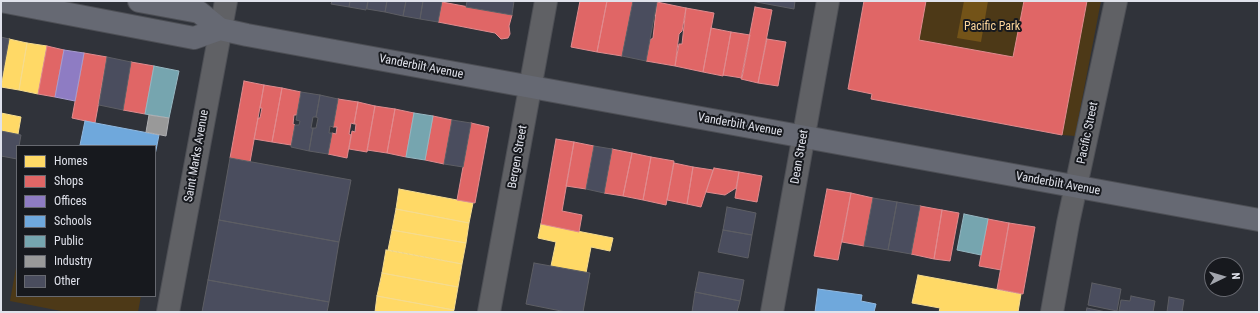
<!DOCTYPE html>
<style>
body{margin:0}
#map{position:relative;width:1260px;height:313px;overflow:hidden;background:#30333a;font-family:"Roboto Condensed",sans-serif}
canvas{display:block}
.frame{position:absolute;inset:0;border:2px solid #e0e2eb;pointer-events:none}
.legend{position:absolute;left:16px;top:145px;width:140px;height:152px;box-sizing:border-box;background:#17191e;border:1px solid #676970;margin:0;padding:5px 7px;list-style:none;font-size:12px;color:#e0e2eb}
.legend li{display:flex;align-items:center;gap:8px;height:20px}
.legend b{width:20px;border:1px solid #676970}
.north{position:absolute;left:1204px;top:257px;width:40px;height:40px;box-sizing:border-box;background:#17191e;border:1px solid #676970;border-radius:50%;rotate:85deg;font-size:11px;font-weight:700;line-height:16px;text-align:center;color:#e0e2eb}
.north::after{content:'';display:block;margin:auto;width:14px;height:18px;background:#a2a5ad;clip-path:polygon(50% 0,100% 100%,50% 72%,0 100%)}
</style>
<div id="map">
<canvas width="1260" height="313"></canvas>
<div class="frame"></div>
<ul class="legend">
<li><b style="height:11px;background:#ffd966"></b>Homes</li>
<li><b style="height:11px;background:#e06666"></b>Shops</li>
<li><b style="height:11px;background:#8e7cc3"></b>Offices</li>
<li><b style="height:11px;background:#6fa8dc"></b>Schools</li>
<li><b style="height:11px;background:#76a5af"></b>Public</li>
<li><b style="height:11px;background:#999"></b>Industry</li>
<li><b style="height:11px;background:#4a4d5e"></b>Other</li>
</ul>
<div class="north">N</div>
</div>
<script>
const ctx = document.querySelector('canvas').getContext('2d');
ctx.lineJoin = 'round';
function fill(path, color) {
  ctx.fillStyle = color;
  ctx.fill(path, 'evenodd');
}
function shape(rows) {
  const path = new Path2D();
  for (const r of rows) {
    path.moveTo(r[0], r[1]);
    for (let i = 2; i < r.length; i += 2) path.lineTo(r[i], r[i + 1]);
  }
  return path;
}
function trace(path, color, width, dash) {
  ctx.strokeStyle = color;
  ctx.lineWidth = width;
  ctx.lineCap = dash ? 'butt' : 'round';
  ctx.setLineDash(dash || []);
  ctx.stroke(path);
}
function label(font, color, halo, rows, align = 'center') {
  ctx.font = font + ' "Roboto Condensed",sans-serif';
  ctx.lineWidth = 4;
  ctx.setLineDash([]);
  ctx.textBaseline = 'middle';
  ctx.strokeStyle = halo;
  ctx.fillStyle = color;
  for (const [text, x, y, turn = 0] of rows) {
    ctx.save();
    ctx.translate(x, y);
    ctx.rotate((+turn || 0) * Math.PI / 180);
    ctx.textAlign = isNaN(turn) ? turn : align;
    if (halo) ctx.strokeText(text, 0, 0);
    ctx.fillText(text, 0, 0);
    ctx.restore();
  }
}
fill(shape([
 [926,1,1024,1,1013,57,919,40],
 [1087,1,1101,1,1075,136,1062,135],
 [17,262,17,296,141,296,138,312,66,312,10,301]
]), '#4d3917');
fill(shape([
 [964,1,988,1,981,42,957,38]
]), '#735318');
const homes = shape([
 [9,39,27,43,19,90,1,87,9,39],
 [27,43,47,46,38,94,19,90,27,43],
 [1,113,21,117,18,134,1,131,1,113],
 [399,189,473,203,469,223,396,209,399,189],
 [396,209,469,223,466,243,392,230,396,209],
 [541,224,613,238,610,251,591,247,586,273,551,266,556,242,538,238,541,224],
 [392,230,466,243,462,264,388,250,392,230],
 [386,250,462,264,458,287,382,273,386,250],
 [382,273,458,287,454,310,377,296,382,273],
 [918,275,1021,294,1018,312,939,312,940,308,912,303,918,275],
 [377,296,454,310,453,312,375,312,377,296]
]);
fill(homes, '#ffd966');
trace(homes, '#f6dc8e', 1);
const shops = shape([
 [580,1,607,1,597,52,571,47,580,1],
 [607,1,633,1,622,56,597,52,607,1],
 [864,1,926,1,919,40,1013,57,1024,1,1087,1,1062,135,871,99,872,94,848,89,864,1],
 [442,2,512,15,509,26,510,34,508,38,501,39,495,33,438,22,442,2],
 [657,2,686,8,682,31,679,34,675,66,646,61,650,40,653,38,657,2],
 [755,7,772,10,758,83,741,79,755,7],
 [686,8,714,13,703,72,675,66,679,44,682,44,686,8],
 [711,28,731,32,723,76,703,72,711,28],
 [731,32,750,35,742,78,723,75,731,32],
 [767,39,786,42,778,86,758,83,767,39],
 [47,46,64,50,55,97,38,94,47,46],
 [84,53,107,57,95,123,72,118,84,53],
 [131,62,154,66,145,114,123,110,131,62],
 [244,81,264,85,250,162,230,158,244,81],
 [264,85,282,88,272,142,254,139,258,118,260,118,262,108,260,108,264,85],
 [282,88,301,92,297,115,294,115,293,124,295,125,291,145,272,142,282,88],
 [338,99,358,102,354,124,351,123,349,134,351,135,347,158,328,154,332,133,336,134,337,127,333,127,338,99],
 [358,102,375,106,367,152,349,149,352,131,355,132,356,124,354,124,358,102],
 [375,106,395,109,387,153,367,150,375,106],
 [395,109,414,113,406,157,387,153,395,109],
 [433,116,452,120,444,164,425,160,433,116],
 [471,123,489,127,475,203,457,200,471,123],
 [556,139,574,142,562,211,582,215,579,232,541,224,556,139],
 [574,142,594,146,586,189,566,186,574,142],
 [612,149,632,153,623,196,604,193,612,149],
 [632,153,651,157,643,200,623,196,632,153],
 [651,157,674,161,666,205,643,200,651,157],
 [674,163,693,167,687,204,667,200,674,163],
 [693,167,713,170,701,207,687,204,693,167],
 [714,168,739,172,736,188,725,195,706,192,714,168],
 [739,172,762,176,757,202,735,198,739,172],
 [827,189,851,193,838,260,814,256,827,189],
 [851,193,873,198,864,246,842,242,851,193],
 [920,206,942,210,934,259,911,254,920,206],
 [942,210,959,213,950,261,934,259,942,210],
 [988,219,1009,223,1001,270,979,266,988,219],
 [1009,223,1035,227,1023,294,997,289,1009,223]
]);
fill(shops, '#e06666');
trace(shops, '#e08b8e', 1);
const offices = shape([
 [64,50,84,53,75,101,55,97,64,50]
]);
fill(offices, '#8e7cc3');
trace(offices, '#a79bcf', 1);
const schools = shape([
 [85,121,159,135,155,155,155,146,80,145,85,121],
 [818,289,862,295,861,301,876,304,874,312,815,312,818,289]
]);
fill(schools, '#6fa8dc');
trace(schools, '#91b9e0', 1);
const public = shape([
 [154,66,179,71,169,118,145,114,154,66],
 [414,113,433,116,425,160,406,157,414,113],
 [964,214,988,219,981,255,957,250,964,214]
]);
fill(public, '#76a5af');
trace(public, '#96b7c1', 1);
const industry = shape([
 [149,115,169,118,166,136,146,132,149,115]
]);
fill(industry, '#999');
trace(industry, '#aeafb2', 1);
const building = shape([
 [332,1,350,1,349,7,331,4,332,1],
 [350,1,368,1,366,10,349,7,350,1],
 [368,1,387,1,385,12,367,9,368,1],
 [387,1,406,1,403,16,385,12,387,1],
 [406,1,423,1,420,19,403,16,406,1],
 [423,1,442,1,438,22,420,19,423,1],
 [467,1,514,1,512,15,466,7,467,1],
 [633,1,657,2,646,61,622,56,633,1],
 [751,1,795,1,794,9,751,1],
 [1,37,9,39,1,82,1,37],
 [107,57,131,62,123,110,99,105,107,57],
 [301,92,320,95,316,117,313,117,311,128,313,128,309,151,291,147,295,125,299,125,300,121,296,120,301,92],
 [320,95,338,99,333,127,330,126,329,133,332,133,328,154,309,151,313,128,316,128,318,118,316,117,320,95],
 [452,120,471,123,463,167,444,164,452,120],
 [1,131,21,135,19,146,17,146,17,159,1,156,1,131],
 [594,146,612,149,604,193,586,189,594,146],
 [230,158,351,180,339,242,219,220,230,158],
 [873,198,897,202,888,250,864,246,873,198],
 [897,202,920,206,911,254,888,250,897,202],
 [727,207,756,213,752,235,723,230,727,207],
 [219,220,339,242,329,302,208,280,219,220],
 [723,230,752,235,748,258,718,252,723,230],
 [534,263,590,273,583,312,566,312,526,304,534,263],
 [699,272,744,280,740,301,695,292,699,272],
 [208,280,329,302,327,312,202,312,208,280],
 [1092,283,1121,289,1117,311,1088,305,1092,283],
 [695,292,740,301,737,312,692,312,695,292],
 [1131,296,1155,301,1153,312,1119,311,1121,300,1130,301,1131,296],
 [1169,297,1184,300,1182,312,1167,312,1169,297],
 [1087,308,1106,312,1086,312,1087,308]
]);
fill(building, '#4a4d5e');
trace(building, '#5d5e64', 1);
const minor = shape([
 [168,312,226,1],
 [489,312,546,1],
 [772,312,828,1],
 [1052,312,1068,223,1116,1]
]);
const major = shape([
 [1,1,194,38,220,29],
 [139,1,199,12,220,29,247,35,1259,220]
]);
trace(minor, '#4d4f55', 24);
trace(major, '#4d4f55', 24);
trace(minor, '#606165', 22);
trace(major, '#666973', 22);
label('12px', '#fbd49a', '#17191e', [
 ["Pacific Park",992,27]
]);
label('12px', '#e0e2eb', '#17191e', [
 ["Vanderbilt Avenue",421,67,11],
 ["Vanderbilt Avenue",740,125,10],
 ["Pacific Street",1088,133,-78],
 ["Saint Marks Avenue",197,156,-80],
 ["Bergen Street",518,157,-80],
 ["Dean Street",800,157,-80],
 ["Vanderbilt Avenue",1058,184,10]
]);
</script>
